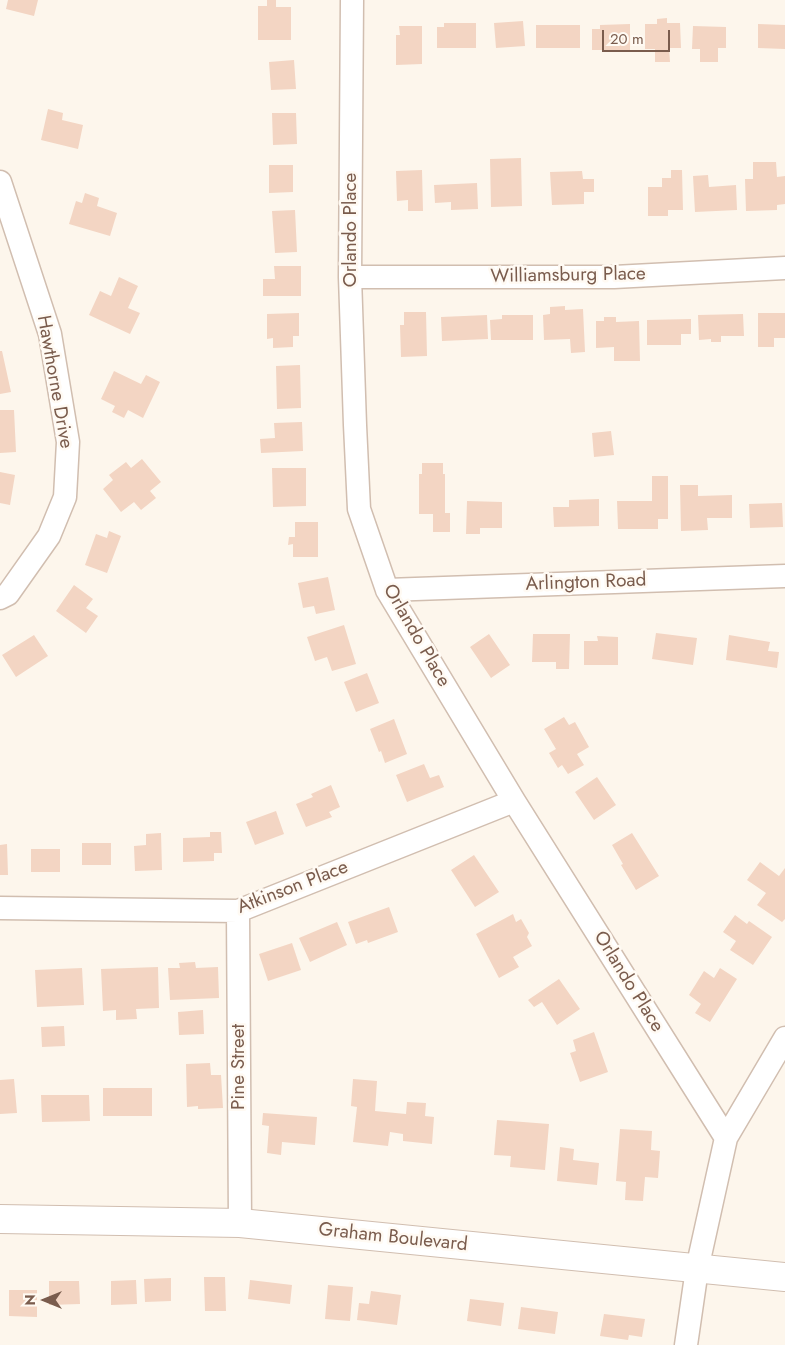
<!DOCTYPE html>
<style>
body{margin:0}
#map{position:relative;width:785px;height:1345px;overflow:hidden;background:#fdf6ec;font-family:Jost,sans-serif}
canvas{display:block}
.north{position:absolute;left:20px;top:1275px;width:50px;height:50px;-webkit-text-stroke:4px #fffaf3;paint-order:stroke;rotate:270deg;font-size:14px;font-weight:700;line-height:20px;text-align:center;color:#7a5c4d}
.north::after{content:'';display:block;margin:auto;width:18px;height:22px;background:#7a5c4d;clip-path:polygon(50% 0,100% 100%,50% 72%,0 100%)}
.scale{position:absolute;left:602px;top:30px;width:68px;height:22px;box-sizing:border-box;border:2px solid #7a5c4d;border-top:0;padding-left:6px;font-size:15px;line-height:18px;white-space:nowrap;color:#7a5c4d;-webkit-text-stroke:4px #fffaf3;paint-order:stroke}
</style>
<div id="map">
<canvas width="785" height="1345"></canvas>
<div class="north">N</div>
<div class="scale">20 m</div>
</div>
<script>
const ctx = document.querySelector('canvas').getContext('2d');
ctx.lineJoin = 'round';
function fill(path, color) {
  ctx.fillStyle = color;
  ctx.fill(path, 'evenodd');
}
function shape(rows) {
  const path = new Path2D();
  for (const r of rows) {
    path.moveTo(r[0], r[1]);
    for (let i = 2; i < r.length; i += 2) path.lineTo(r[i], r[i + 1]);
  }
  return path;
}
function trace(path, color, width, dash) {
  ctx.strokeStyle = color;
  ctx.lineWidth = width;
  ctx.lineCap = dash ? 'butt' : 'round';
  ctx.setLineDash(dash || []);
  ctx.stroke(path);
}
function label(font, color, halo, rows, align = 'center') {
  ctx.font = font + ' Jost,sans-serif';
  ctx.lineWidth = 5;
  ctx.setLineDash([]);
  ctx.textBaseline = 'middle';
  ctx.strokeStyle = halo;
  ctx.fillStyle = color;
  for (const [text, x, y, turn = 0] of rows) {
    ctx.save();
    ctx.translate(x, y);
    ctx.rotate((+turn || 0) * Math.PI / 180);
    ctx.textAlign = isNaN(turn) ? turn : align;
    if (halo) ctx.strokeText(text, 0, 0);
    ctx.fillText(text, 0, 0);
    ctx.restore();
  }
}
fill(shape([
 [8,0,38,0,34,16,6,9],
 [267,0,276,0,276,7,291,7,291,40,258,40,258,6,267,6],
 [667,18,667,23,680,23,681,48,669,48,670,62,655,62,655,49,645,49,645,24,657,24,657,19],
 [523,21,525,46,496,48,494,23],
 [444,23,476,23,476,48,437,48,437,27,444,27],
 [630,24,630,50,592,50,592,29,600,29,600,25],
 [758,24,785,25,785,49,758,48],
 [536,25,580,25,580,48,536,48],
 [399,26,422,26,422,64,396,65,396,35,400,35],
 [693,26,726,27,726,48,718,48,718,62,700,62,700,49,692,49],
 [294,60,296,89,271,90,269,62],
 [48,109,63,113,62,120,83,125,78,149,41,140],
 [272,113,296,113,297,144,273,145],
 [521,158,522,206,491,207,490,159],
 [753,162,776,162,777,177,785,176,785,204,777,205,777,210,746,211,745,179,753,179],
 [269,165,293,165,293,192,269,193],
 [422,170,423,211,408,211,408,200,397,201,396,171],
 [671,170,682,170,683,210,668,210,668,216,648,216,648,187,662,187,662,178,671,178],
 [582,171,583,179,594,179,594,192,584,192,584,204,552,205,550,172],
 [708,175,709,187,736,185,737,210,695,212,693,176],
 [477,183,478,209,451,210,451,202,435,203,434,185],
 [85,193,99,198,97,206,117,213,110,236,69,224,76,201,82,203],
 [295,210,297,252,275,253,272,211],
 [274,266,301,266,301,296,263,296,263,279,275,279],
 [119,277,138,286,128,308,140,313,130,334,89,315,100,291,111,296],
 [565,306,565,310,583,309,585,352,571,353,570,339,544,340,543,315,550,314,550,307],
 [404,312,426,312,427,356,401,357,400,325,404,325],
 [299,313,299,336,293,336,293,347,273,348,273,338,267,339,267,314],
 [758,313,785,313,785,338,774,338,774,347,758,347],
 [743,314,744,336,721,336,721,342,711,342,711,339,699,340,698,315],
 [487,315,488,339,442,341,441,317],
 [502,315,533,315,533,340,491,340,490,320,502,319],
 [604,317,616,317,616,322,639,321,640,361,614,361,614,347,596,348,596,321,604,321],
 [691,319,691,334,681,334,681,345,647,345,647,320],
 [0,351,2,351,11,392,0,394],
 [300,365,301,408,277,409,276,366],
 [114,371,141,384,146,375,160,382,143,418,128,410,124,418,112,412,115,406,101,399],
 [0,410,14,410,16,452,0,453],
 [302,422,303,451,261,453,260,439,275,438,274,423],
 [611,431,614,455,594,457,592,433],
 [142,459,161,482,150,491,156,498,141,510,134,502,121,512,103,489,113,480,109,475,126,462,131,468],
 [422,463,443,463,443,474,445,474,445,513,450,513,450,532,433,532,433,514,419,514,419,474,422,474],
 [272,468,306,468,306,506,273,507],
 [0,472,15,475,10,505,0,503],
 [652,476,668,476,668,519,658,519,658,529,618,529,617,501,652,501],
 [680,485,698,485,698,496,732,495,732,518,707,518,708,530,681,531],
 [599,499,599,526,554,527,553,507,569,507,569,500],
 [467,501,502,502,502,528,480,528,480,534,466,534],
 [782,503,783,527,750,528,749,504],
 [295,522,318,522,318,557,293,557,293,544,288,545,289,537,295,537],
 [109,531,121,536,107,573,85,565,96,534,107,538],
 [328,577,335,610,316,614,314,606,303,608,298,583],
 [74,585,93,599,86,608,98,616,86,633,56,611],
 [344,625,356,664,332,671,327,657,315,661,307,637],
 [656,633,697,638,693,665,652,659],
 [489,634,510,665,491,678,470,647],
 [533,634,570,634,569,669,556,669,556,662,532,662],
 [34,635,48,656,16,677,2,655],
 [729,635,770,642,768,651,779,652,777,668,726,660],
 [597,636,618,637,618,665,584,665,584,641,598,641],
 [367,673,379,703,356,712,344,682],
 [564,717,569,725,575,722,589,747,577,754,584,765,568,774,562,765,558,768,549,753,556,749,544,729],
 [394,719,407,754,385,763,381,751,379,752,370,729],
 [424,764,430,778,439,775,444,787,407,802,396,775],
 [597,777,616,805,594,820,575,792],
 [331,785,340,807,329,812,332,817,306,827,296,804,313,797,311,794],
 [276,811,284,834,255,845,246,822],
 [210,832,221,832,222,853,214,853,214,861,183,862,183,838,210,837],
 [161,833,162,870,135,871,134,846,146,845,146,834],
 [632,833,659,876,636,890,621,865,623,864,612,845],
 [82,843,111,843,111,865,82,865],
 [7,844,8,875,0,875,0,845],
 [31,849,60,849,60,872,31,872],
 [474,855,499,892,475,907,451,870],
 [760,862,779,876,785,868,785,919,782,922,757,905,766,893,747,880],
 [389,907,398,932,368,943,367,940,356,944,348,922],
 [513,914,516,922,521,919,529,933,527,937,532,946,513,957,519,967,499,978,476,934],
 [735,915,747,924,749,921,772,937,753,965,730,950,736,941,723,932],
 [337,922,347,945,310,962,299,938],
 [292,943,301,970,268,981,259,954],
 [195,962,196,968,218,967,219,998,170,1000,168,968,180,968,179,963],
 [158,967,159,1008,136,1009,137,1019,116,1020,116,1010,103,1011,101,969],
 [82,968,84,1005,37,1007,35,970],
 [720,968,737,979,710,1022,695,1013,701,1004,689,995,704,971,714,978],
 [559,979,580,1009,557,1025,542,1002,534,1007,528,1000],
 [203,1010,204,1034,179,1035,178,1012],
 [64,1026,65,1046,42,1047,41,1027],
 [594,1032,608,1072,580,1082,570,1053,576,1051,573,1040],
 [210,1063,211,1075,221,1075,223,1108,198,1109,198,1106,187,1107,186,1064],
 [14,1079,17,1113,0,1114,0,1080],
 [353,1079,377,1081,375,1111,406,1114,407,1102,426,1103,425,1116,434,1117,432,1144,403,1141,403,1134,390,1132,388,1146,353,1142,357,1107,351,1106],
 [103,1088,152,1088,152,1116,103,1116],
 [41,1095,89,1095,90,1121,42,1122],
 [263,1113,317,1117,315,1145,282,1142,281,1155,267,1153,269,1126,262,1125],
 [497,1120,549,1124,545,1170,510,1167,511,1156,494,1155],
 [620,1129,652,1131,651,1150,660,1151,658,1178,645,1177,643,1201,625,1200,626,1182,616,1181],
 [560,1147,574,1149,573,1160,599,1163,597,1185,557,1181],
 [204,1277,225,1277,226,1311,205,1311],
 [171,1278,171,1301,145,1302,144,1279],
 [136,1280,137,1304,111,1305,111,1281],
 [250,1280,292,1285,290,1304,248,1299],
 [49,1281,79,1281,80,1304,49,1305],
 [328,1285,353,1287,350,1321,325,1319],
 [9,1290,37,1290,37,1317,9,1316],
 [371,1291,401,1295,397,1325,357,1320,359,1303,369,1304],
 [470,1299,504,1303,501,1326,467,1321],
 [521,1307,558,1312,555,1334,518,1329],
 [604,1314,645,1319,642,1337,629,1335,628,1340,600,1336]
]), '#f3d5c3');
const minor = shape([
 [352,0,350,277,355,425,359,509,387,590,514,801,726,1138],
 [0,182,50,334,68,442,65,497,49,536,8,594,0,598],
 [350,277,614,277,785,268],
 [387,590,785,576],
 [0,908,238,911,514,801],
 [238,911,240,1223],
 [686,1345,697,1269,726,1138,785,1038]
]);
const tertiary = shape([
 [0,1219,240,1223,785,1277]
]);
trace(minor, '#d1beb0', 25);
trace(tertiary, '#d1beb0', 30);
trace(minor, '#fff', 22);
trace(tertiary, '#fff', 28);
label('19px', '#7a5c4d', '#fffaf3', [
 ["Orlando Place",351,230,-90],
 ["Williamsburg Place",568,276,-1],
 ["Hawthorne Drive",54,382,80],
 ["Arlington Road",586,583,-2],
 ["Orlando Place",416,636,60],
 ["Atkinson Place",293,888,-21],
 ["Orlando Place",628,982,58],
 ["Pine Street",239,1067,-90],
 ["Graham Boulevard",393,1238,6]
]);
</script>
